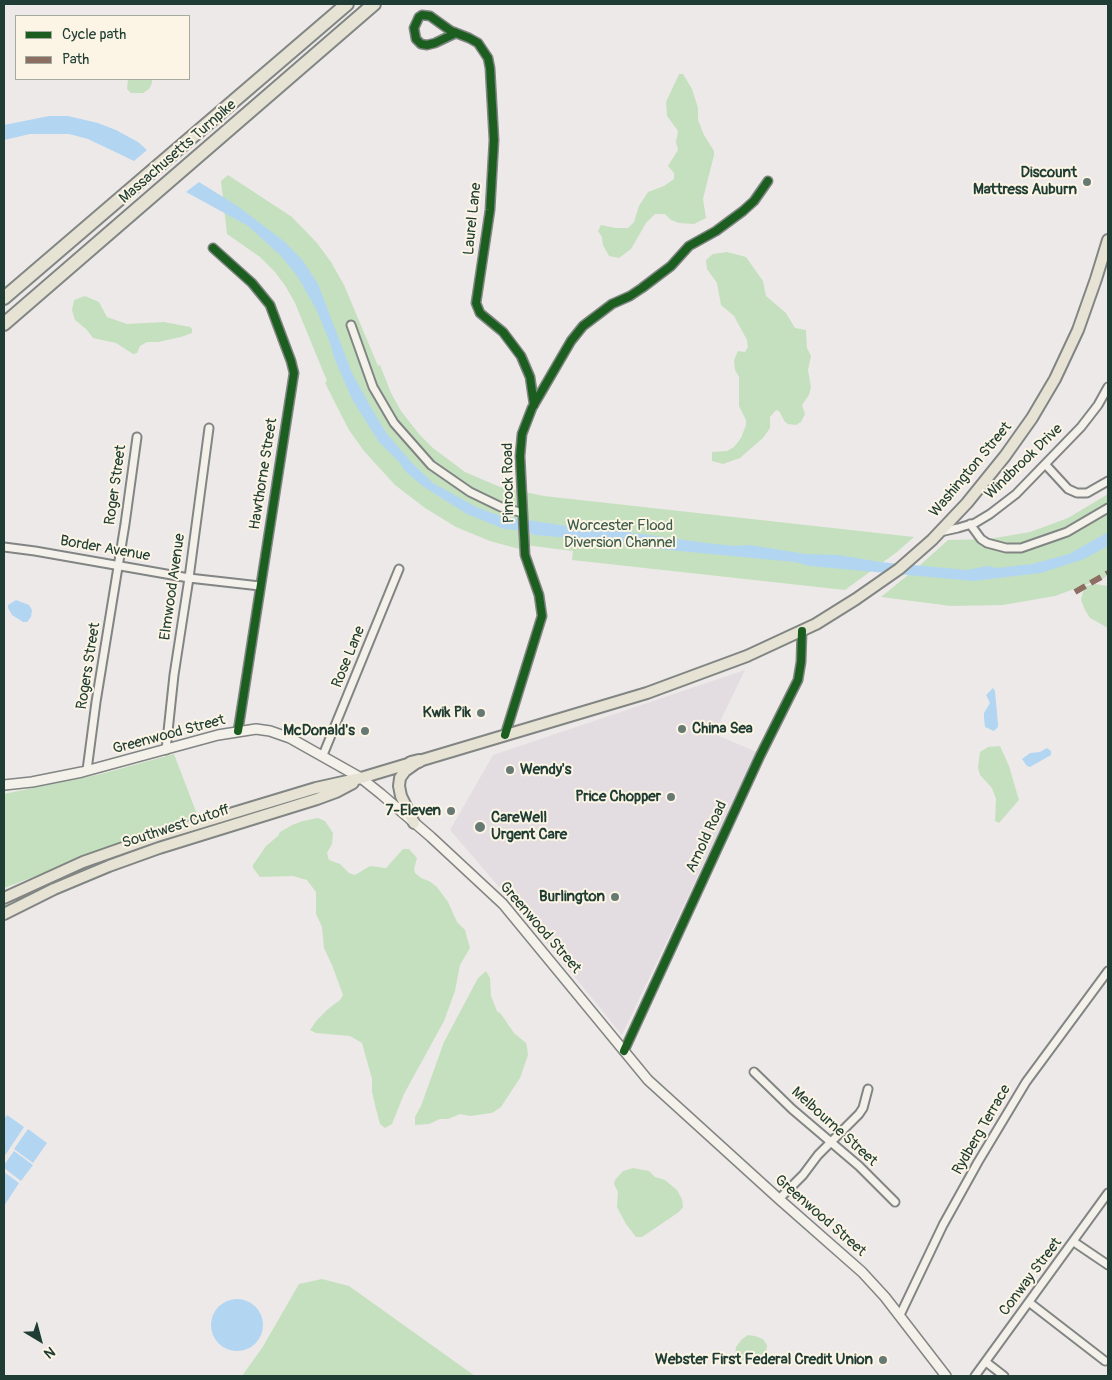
<!DOCTYPE html>
<style>
body{margin:0}
#map{position:relative;width:1112px;height:1380px;overflow:hidden;background:#ede9e8;font-family:Pangolin,sans-serif}
canvas{display:block}
.frame{position:absolute;inset:0;border:5px solid #1f3d34;pointer-events:none}
.legend{position:absolute;left:15px;top:15px;width:175px;height:65px;box-sizing:border-box;background:#fcf5e5;border:1px solid #a4ab9e;margin:0;padding:6px 9px;list-style:none;font-size:15px;color:#1f3d34}
.legend li{display:flex;align-items:center;gap:10px;height:25px}
.legend b{width:25px;border:1px solid #a4ab9e}
.north{position:absolute;left:15px;top:1315px;width:50px;height:50px;-webkit-text-stroke:4px #fcf5e5;paint-order:stroke;rotate:143deg;font-size:14px;font-weight:700;line-height:20px;text-align:center;color:#1f3d34}
.north::after{content:'';display:block;margin:auto;width:18px;height:22px;background:#1f3d34;clip-path:polygon(50% 0,100% 100%,50% 72%,0 100%)}
</style>
<div id="map">
<canvas width="1112" height="1380"></canvas>
<div class="frame"></div>
<ul class="legend">
<li><b style="height:6px;background:#1b5e20"></b>Cycle path</li>
<li><b style="height:6px;background:#8d6e63"></b>Path</li>
</ul>
<div class="north">N</div>
</div>
<script>
const ctx = document.querySelector('canvas').getContext('2d');
ctx.lineJoin = 'round';
function fill(path, color) {
  ctx.fillStyle = color;
  ctx.fill(path, 'evenodd');
}
function shape(rows) {
  const path = new Path2D();
  for (const r of rows) {
    if (r.length === 3) {
      path.moveTo(r[0] + r[2], r[1]);
      path.arc(r[0], r[1], r[2], 0, 2 * Math.PI);
      continue;
    }
    path.moveTo(r[0], r[1]);
    for (let i = 2; i < r.length; i += 2) path.lineTo(r[i], r[i + 1]);
  }
  return path;
}
function trace(path, color, width, dash) {
  ctx.strokeStyle = color;
  ctx.lineWidth = width;
  ctx.lineCap = dash ? 'butt' : 'round';
  ctx.setLineDash(dash || []);
  ctx.stroke(path);
}
function label(font, color, halo, rows, align = 'center') {
  ctx.font = font + ' Pangolin,sans-serif';
  ctx.lineWidth = 4;
  ctx.setLineDash([]);
  ctx.textBaseline = 'middle';
  ctx.strokeStyle = halo;
  ctx.fillStyle = color;
  for (const [text, x, y, turn = 0] of rows) {
    ctx.save();
    ctx.translate(x, y);
    ctx.rotate((+turn || 0) * Math.PI / 180);
    ctx.textAlign = isNaN(turn) ? turn : align;
    if (halo) ctx.strokeText(text, 0, 0);
    ctx.fillText(text, 0, 0);
    ctx.restore();
  }
}
fill(shape([
 [745,670,714,734,757,752,622,1035,538,932,450,830,493,755]
]), '#e3dde2');
fill(shape([
 [679,74,683,74,692,89,698,108,698,120,704,135,714,151,714,155,703,199,706,218,694,224,679,223,671,220,665,214,655,214,646,223,631,249,619,258,609,256,603,245,602,237,598,231,601,225,615,228,628,228,634,222,639,206,648,192,664,186,674,179,674,173,668,166,678,150,676,142,678,131,667,116,666,102],
 [128,79,152,79,152,83,149,89,143,93,131,93,127,89],
 [228,175,292,217,317,243,331,262,344,285,378,366,380,365,391,393,401,411,419,434,433,448,465,472,500,487,544,496,914,537,897,552,845,590,572,560,573,551,525,545,523,550,490,541,456,527,425,508,395,485,364,451,349,430,325,383,327,381,295,303,286,287,275,272,260,257,227,234,221,181],
 [727,252,746,257,763,281,766,296,786,313,795,328,806,330,807,348,811,356,808,370,811,387,809,395,802,405,805,414,801,422,796,425,788,424,785,422,779,411,776,410,770,417,770,428,763,438,740,458,723,464,712,461,712,452,727,451,734,447,741,438,746,425,746,420,739,406,739,377,735,370,734,360,738,351,745,352,748,347,747,340,734,316,721,305,717,283,707,269,706,260,713,254],
 [85,296,99,302,107,317,127,324,164,322,190,327,192,329,192,333,181,337,158,342,147,342,140,346,137,353,133,354,116,343,93,338,86,329,75,320,72,310,74,300],
 [1108,494,1108,575,1104,578,1055,596,1003,605,951,606,881,597,919,566,948,540,989,539,1030,532,1068,518],
 [1095,584,1108,586,1108,628,1090,618,1085,610,1081,600,1083,592,1086,586],
 [1000,746,1009,766,1019,800,999,823,995,821,996,799,992,788,980,775,978,768,980,752,988,747],
 [174,754,200,822,129,841,4,888,4,794,101,774],
 [318,818,325,821,333,833,332,844,327,853,329,860,340,864,349,873,355,875,370,866,386,868,403,849,409,849,417,858,414,869,415,873,421,878,429,881,437,887,448,902,457,922,465,930,470,948,460,965,455,991,444,1021,404,1094,392,1124,385,1128,380,1124,376,1109,372,1092,372,1079,362,1043,350,1036,316,1033,310,1030,317,1020,328,1009,340,1000,343,995,332,965,324,948,322,927,316,914,316,892,307,880,293,876,260,877,253,868,253,865,266,846,278,836,280,832,292,825,303,821],
 [486,971,490,978,491,996,497,1011,501,1014,514,1033,526,1043,527,1047,528,1055,520,1078,501,1107,492,1113,470,1116,460,1114,448,1119,440,1119,429,1124,415,1125,415,1117,421,1106,444,1042,478,978],
 [633,1168,649,1171,655,1177,665,1180,677,1190,682,1199,683,1207,679,1212,642,1237,636,1237,626,1224,617,1207,618,1192,614,1184,615,1180,623,1171],
 [322,1279,349,1286,475,1376,242,1376,262,1348,299,1284],
 [748,1335,755,1336,763,1339,767,1345,766,1353,762,1359,757,1362,742,1360,735,1357,736,1347,742,1339]
]), '#c5e0be');
fill(shape([
 [49,116,68,116,98,123,116,130,138,142,147,150,134,161,88,139,69,134,30,134,4,140,4,125],
 [199,182,236,205,285,242,303,261,318,284,352,373,373,411,387,434,413,464,433,483,476,507,500,516,594,530,620,531,706,543,734,546,749,545,806,554,838,555,880,562,967,570,987,566,997,568,1032,564,1069,554,1108,532,1108,546,1084,559,1041,573,973,581,810,566,795,562,648,548,614,542,535,535,525,531,504,529,467,514,424,487,406,472,399,462,379,442,352,399,335,360,330,343,317,311,298,277,281,256,248,226,186,192],
 [16,600,29,605,32,610,31,617,27,622,23,622,12,615,8,608,8,605],
 [993,688,995,691,998,724,998,727,994,731,985,727,984,718,984,713,990,703,986,695],
 [1047,748,1051,751,1051,755,1030,767,1027,766,1022,759,1030,753,1040,752],
 [7,1115,24,1127,4,1157,4,1119],
 [28,1129,47,1143,33,1163,14,1149],
 [14,1151,33,1165,21,1181,4,1168,4,1165],
 [4,1172,19,1183,4,1206],
 [237,1325,26]
]), '#b2d6f2');
const street = shape([
 [456,33,435,43,427,45,421,44,416,39,414,28,419,17,422,15,430,16,451,31,469,38,478,43,488,58,490,68,494,140,490,210,476,303,480,313,503,332,521,356,530,377,534,404],
 [213,248,252,283,270,305,291,361,294,373,238,731],
 [351,325,373,387,394,423,431,465,470,492,501,507,523,513],
 [1045,464,1068,489,1077,493,1087,493,1108,481],
 [970,524,981,539,987,543,1006,548,1021,548,1067,532,1108,508],
 [940,532,958,528,975,523,990,514,1016,494,1081,427,1098,405,1108,387],
 [4,547,35,551,189,578,260,586],
 [505,735,542,616,539,595,525,555,520,456,522,434,532,408,571,341,583,326,612,304,630,296,642,288,671,266,689,246,716,231,743,211,754,201,768,181],
 [166,750,174,675,189,578,209,428],
 [323,755,399,569],
 [87,770,96,702,125,524,137,437],
 [624,1051,760,756,798,680,801,662,802,631],
 [754,1072,792,1109,859,1166,895,1202],
 [779,1199,803,1175,818,1155,859,1114,863,1108,868,1089],
 [1074,1242,1108,1265],
 [1030,1303,1105,1361],
 [900,1315,943,1225,978,1162,1026,1082,1108,971],
 [986,1362,1004,1376],
 [975,1376,1108,1193]
]);
const secondary = shape([
 [4,785,32,782,82,772,218,735,256,729,270,731,290,738,361,778,381,794,431,837,503,904,648,1080,779,1199,862,1272,885,1297,946,1376]
]);
const primary = shape([
 [414,823,401,796,399,786,400,778,405,771,419,761,647,693,747,656,816,624,856,599,899,569,932,540,967,503,1005,456,1032,418,1055,379,1078,330,1096,279,1108,240],
 [4,898,83,862,157,836,316,788,361,778,411,763],
 [4,914,54,889,109,866,159,848,317,799,336,792,353,783]
]);
const highway = shape([
 [4,298,347,4],
 [4,324,374,4],
 [411,763,419,761]
]);
trace(street, '#818583', 11);
trace(secondary, '#818583', 12);
trace(primary, '#818583', 14);
trace(highway, '#818583', 16);
trace(street, '#f4f1eb', 7);
trace(secondary, '#f4f1eb', 9);
trace(primary, '#e7e3d4', 10);
trace(highway, '#e7e3d4', 12);
trace(shape([
 [1075,592,1108,573]
]), '#8d6e63', 6, [12, 6]);
trace(shape([
 [456,33,435,43,427,45,421,44,416,39,414,28,419,17,422,15,430,16,451,31,469,38,478,43,488,58,490,68,494,140,490,210,476,303,480,313,503,332,521,356,530,377,534,405],
 [213,248,252,283,270,305,291,361,294,373,238,731],
 [505,735,542,616,539,595,525,555,520,456,522,434,532,408,571,341,583,326,612,304,630,296,642,288,671,266,689,246,716,231,743,211,754,201,768,181],
 [624,1051,760,756,798,680,801,662,802,631]
]), '#1b5e20', 8);
for (const [x, y, r, color] of [
 [1087,182,5,"#677973"],
 [481,713,5,"#677973"],
 [682,729,5,"#677973"],
 [365,731,5,"#677973"],
 [510,770,5,"#677973"],
 [671,797,5,"#677973"],
 [451,811,5,"#677973"],
 [480,827,6,"#677973"],
 [615,897,5,"#677973"],
 [883,1360,5,"#677973"]
]) {
  const dot = new Path2D();
  dot.arc(x, y, r, 0, 2 * Math.PI);
  ctx.fillStyle = color;
  ctx.fill(dot);
  trace(dot, '#fcf5e5', 2);
}
label('15px', '#1f3d34', '#fcf5e5', [
 ["Massachusetts Turnpike",178,152,-41],
 ["Laurel Lane",473,219,-84],
 ["Windbrook Drive",1024,462,-44],
 ["Washington Street",971,470,-50],
 ["Hawthorne Street",264,474,-81],
 ["Pinrock Road",509,483,-91],
 ["Roger Street",116,485,-82],
 ["Border Avenue",105,549,10],
 ["Elmwood Avenue",173,587,-82],
 ["Rose Lane",349,657,-68],
 ["Rogers Street",89,666,-81],
 ["Greenwood Street",169,735,-15],
 ["Southwest Cutoff",176,827,-18],
 ["Arnold Road",707,837,-65],
 ["Greenwood Street",540,928,49],
 ["Melbourne Street",834,1127,42],
 ["Rydberg Terrace",982,1130,-60],
 ["Greenwood Street",820,1216,41],
 ["Conway Street",1031,1277,-53]
]);
label('bold 15px', '#1f3d34', '#fcf5e5', [
 ["Discount",1077,173],
 ["Mattress Auburn",1077,190],
 ["Kwik Pik",471,713],
 ["China Sea",692,729,"left"],
 ["McDonald's",355,731],
 ["Wendy's",520,770,"left"],
 ["Price Chopper",661,797],
 ["7-Eleven",441,811],
 ["CareWell",491,818,"left"],
 ["Urgent Care",491,835,"left"],
 ["Burlington",605,897],
 ["Webster First Federal Credit Union",873,1360]
], 'right');
label('15px', '#3a5c49', '#fcf5e5', [
 ["Worcester Flood",620,526],
 ["Diversion Channel",620,543]
]);
</script>
